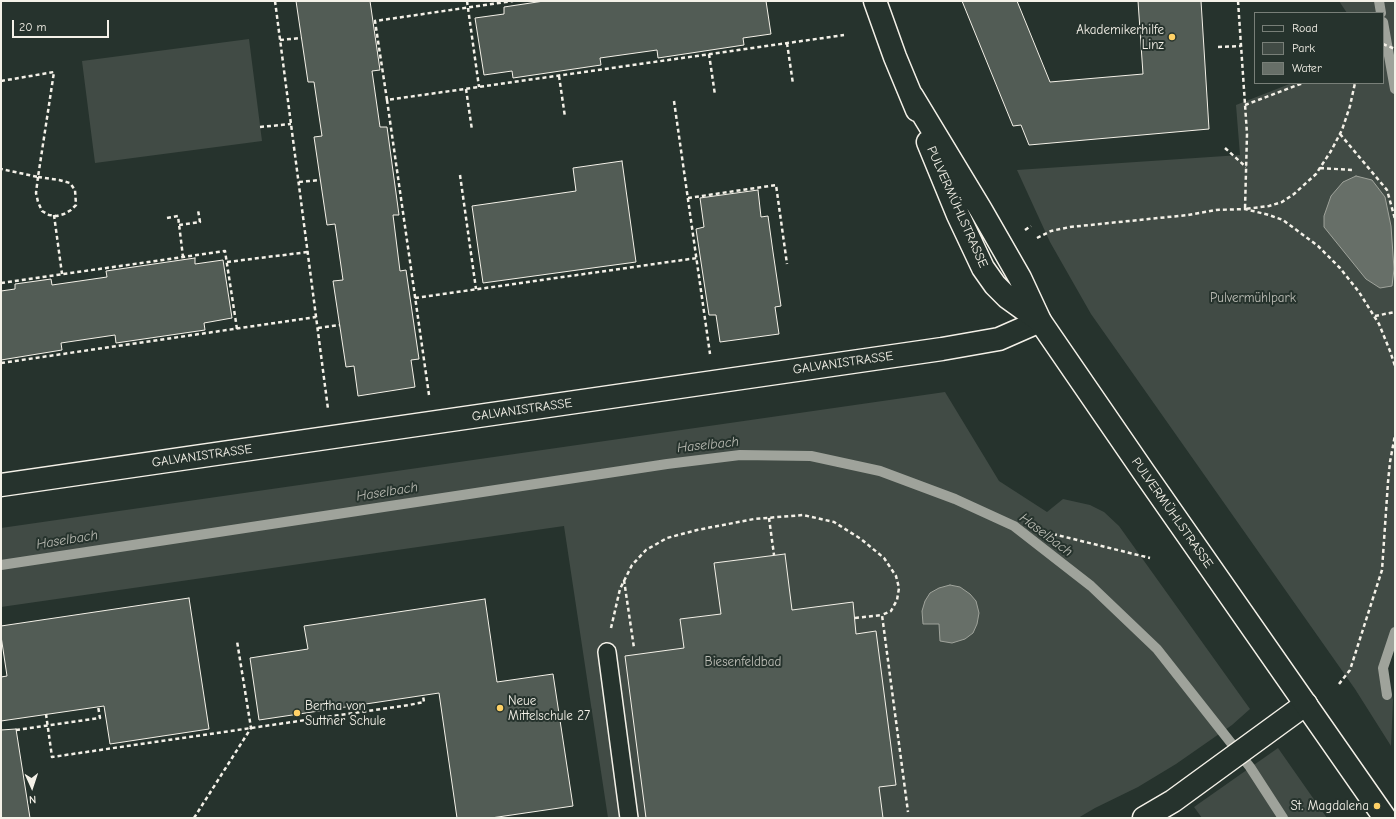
<!DOCTYPE html>
<meta charset="utf-8">
<style>
body{margin:0}
#map{position:relative;width:1396px;height:819px;overflow:hidden;background:#26332d;font-family:"Comic Neue",sans-serif}
canvas{display:block}
.frame{position:absolute;inset:0;border:2px solid #f4f1e8;pointer-events:none}
.legend{position:absolute;left:1254px;top:12px;width:130px;height:72px;box-sizing:border-box;background:#26332d;border:1px solid #787f78;margin:0;padding:5px 7px;list-style:none;font-size:12px;color:#f4f1e8}
.legend li{display:flex;align-items:center;gap:8px;height:20px}
.legend b{width:20px;border:1px solid #787f78}
.north{position:absolute;left:12px;top:767px;width:40px;height:40px;-webkit-text-stroke:3px #26332d;paint-order:stroke;rotate:177deg;font-size:11px;font-weight:700;line-height:16px;text-align:center;color:#f4f1e8}
.north::after{content:'';display:block;margin:auto;width:14px;height:18px;background:#f4f1e8;clip-path:polygon(50% 0,100% 100%,50% 72%,0 100%)}
.scale{position:absolute;left:12px;top:20px;width:97px;height:18px;box-sizing:border-box;border:2px solid #f4f1e8;border-top:0;padding-left:5px;font-size:12px;line-height:14px;white-space:nowrap;color:#f4f1e8;-webkit-text-stroke:3px #26332d;paint-order:stroke}
</style>
<div id="map">
<canvas width="1396" height="819"></canvas>
<div class="frame"></div>
<ul class="legend">
<li><b style="height:5px;background:#26332d"></b>Road</li>
<li><b style="height:11px;background:#414b45"></b>Park</li>
<li><b style="height:11px;background:#676f68"></b>Water</li>
</ul>
<div class="north">N</div>
<div class="scale">20 m</div>
</div>
<script>
const ctx = document.querySelector('canvas').getContext('2d');
ctx.lineJoin = 'round';
function fill(path, color) {
  ctx.fillStyle = color;
  ctx.fill(path, 'evenodd');
}
function shape(rows) {
  const path = new Path2D();
  for (const r of rows) {
    path.moveTo(r[0], r[1]);
    for (let i = 2; i < r.length; i += 2) path.lineTo(r[i], r[i + 1]);
  }
  return path;
}
function trace(path, color, width, dash) {
  ctx.strokeStyle = color;
  ctx.lineWidth = width;
  ctx.lineCap = dash ? 'butt' : 'round';
  ctx.setLineDash(dash || []);
  ctx.stroke(path);
}
function label(font, color, halo, rows, align = 'center') {
  ctx.font = font + ' "Comic Neue",sans-serif';
  ctx.lineWidth = 4;
  ctx.setLineDash([]);
  ctx.textBaseline = 'middle';
  ctx.strokeStyle = halo;
  ctx.fillStyle = color;
  for (const [text, x, y, turn = 0] of rows) {
    ctx.save();
    ctx.translate(x, y);
    ctx.rotate((+turn || 0) * Math.PI / 180);
    ctx.textAlign = isNaN(turn) ? turn : align;
    if (halo) ctx.strokeText(text, 0, 0);
    ctx.fillText(text, 0, 0);
    ctx.restore();
  }
}
fill(shape([
 [1339,1,1395,1,1395,641,1385,668,1393,700,1391,746,1355,689,1091,314,1050,242,1017,170,1240,155,1236,105,1292,83,1383,83,1383,13,1347,13],
 [249,39,262,141,95,163,82,61],
 [945,392,999,481,1047,512,1063,499,1090,505,1104,512,1119,526,1250,709,1232,725,1176,764,1138,787,1095,808,1078,818,608,818,564,526,1,607,1,528],
 [1278,748,1327,818,1202,818,1194,807]
]), '#414b45');
const water = shape([
 [1356,176,1372,180,1385,197,1391,226,1394,269,1392,286,1380,288,1366,279,1324,227,1324,216,1331,196,1343,182,1356,176],
 [950,585,960,587,970,594,976,601,979,613,977,624,973,633,965,639,952,643,940,641,939,624,923,624,922,611,925,601,930,593,939,588,950,585]
]);
fill(water, '#676f68');
trace(water, '#9fa39b', 1);
trace(shape([
 [1379,1,1381,13],
 [1383,22,1395,89],
 [1,565,667,464,740,455,811,456,880,471,955,499,1014,526,1091,586,1157,649,1250,767,1283,818],
 [1387,695,1383,668,1395,632]
]), '#9fa39b', 10);
const building = shape([
 [296,1,370,1,380,70,372,71,380,127,387,127,399,215,393,215,400,271,406,270,419,359,411,360,415,387,358,396,354,366,346,367,333,281,343,280,335,224,327,225,314,137,322,136,314,82,308,82,296,1],
 [544,1,766,1,771,34,743,38,744,45,658,58,657,50,600,58,601,65,513,78,512,71,484,75,475,18,504,14,504,7,544,1],
 [962,1,1017,1,1050,82,1143,74,1138,1,1201,1,1209,129,1029,145,1021,125,1013,126,962,1],
 [622,161,636,262,483,283,472,206,576,191,573,168,622,161],
 [758,190,761,217,768,216,773,252,781,306,775,307,779,334,720,342,716,315,709,315,696,229,704,227,700,198,758,190],
 [195,258,195,264,223,260,232,318,204,323,205,330,116,343,115,335,61,343,62,350,1,360,1,291,15,289,15,284,51,279,52,285,107,277,106,271,195,258],
 [785,554,792,610,853,602,856,634,876,631,896,785,879,787,883,818,646,818,625,656,684,648,680,619,721,614,714,563,785,554],
 [189,598,209,729,110,744,104,706,1,721,1,677,7,676,1,636,1,626,189,598],
 [485,599,497,682,553,674,573,806,491,818,457,818,439,693,259,720,250,658,308,649,304,626,485,599],
 [16,729,30,818,1,818,1,730,16,729]
]);
fill(building, '#525c55');
trace(building, '#f4f1e8', 1);
const service = shape([
 [607,652,629,818]
]);
const minor = shape([
 [1,485,942,349,999,339,1040,321],
 [1144,818,1173,801,1306,704]
]);
const tertiary = shape([
 [875,1,895,57,917,110],
 [912,96,981,210,1020,278,1040,321,1143,471,1385,818],
 [928,142,958,215,983,268,995,285,1007,297,1039,320]
]);
trace(service, '#f4f1e8', 20);
trace(minor, '#f4f1e8', 25);
trace(tertiary, '#f4f1e8', 25);
trace(shape([
 [275,1,328,409],
 [467,1,479,87],
 [1238,1,1247,134,1245,209,1269,206,1282,202,1294,194,1316,174,1331,151,1342,130,1350,106,1355,83],
 [280,40,301,38],
 [787,43,793,84],
 [1383,44,1395,49],
 [1218,47,1241,46],
 [709,54,715,95],
 [559,76,565,117],
 [1,81,54,72,38,177,1,169],
 [466,89,472,130],
 [387,100,375,21,513,1],
 [674,101,710,354],
 [1245,105,1303,83],
 [260,127,291,124],
 [1340,134,1387,190,1395,219],
 [1225,148,1246,167],
 [1320,168,1352,170],
 [460,175,476,289],
 [38,177,59,180,70,183,75,190,76,205,71,210,64,214,57,216,49,215,42,211,38,202,36,193,38,177],
 [299,182,320,180],
 [688,198,776,185,787,264],
 [54,215,62,274],
 [167,218,178,216,183,257],
 [179,225,200,222,198,210],
 [1025,230,1031,226],
 [1037,238,1051,231,1070,227,1188,215,1216,210,1245,209,1269,215,1283,220,1318,246,1340,268,1359,292,1379,324,1390,351,1395,366],
 [227,262,308,252],
 [1,283,225,251,237,329],
 [415,298,697,258],
 [1375,316,1395,312],
 [318,328,340,325],
 [1,363,316,317],
 [429,395,387,100,844,35],
 [769,518,774,555],
 [1053,534,1150,558],
 [624,580,634,648],
 [855,618,882,615],
 [611,628,620,589,632,565,646,550,667,538,697,530,754,519,803,515,834,522,861,539,884,558,896,576,899,588,897,600,891,611,882,615,908,812],
 [1339,684,1350,670,1382,570,1388,482,1390,462,1395,435],
 [46,714,52,757,409,705,424,702,423,696],
 [16,730,100,718,98,706],
 [194,818,251,728,237,641]
]), '#f4f1e8', 2.5, [4, 3]);
trace(service, '#26332d', 17);
trace(minor, '#26332d', 22);
trace(tertiary, '#26332d', 22);
for (const [x, y, r, color] of [
 [1172,37,4,"#ffd166"],
 [500,708,4,"#ffd166"],
 [297,713,4,"#ffd166"],
 [1377,806,4,"#ffd166"]
]) {
  const dot = new Path2D();
  dot.arc(x, y, r, 0, 2 * Math.PI);
  ctx.fillStyle = color;
  ctx.fill(dot);
  trace(dot, '#26332d', 1.5);
}
label('13px', '#f4f1e8', '#26332d', [
 ["Akademikerhilfe",1164,30],
 ["Linz",1164,45],
 ["Neue",508,701,"left"],
 ["Mittelschule 27",508,716,"left"],
 ["Bertha von",305,706,"left"],
 ["Suttner Schule",305,721,"left"],
 ["St. Magdalena",1369,806]
], 'right');
label('13px', '#f4f1e8', '#26332d', [
 ["PULVERMÜHLSTRASSE",957,207,66],
 ["GALVANISTRASSE",843,363,-8],
 ["GALVANISTRASSE",522,410,-8],
 ["GALVANISTRASSE",202,456,-8],
 ["PULVERMÜHLSTRASSE",1172,513,55]
]);
label('13px', '#bebfb7', '#26332d', [
 ["Pulvermühlpark",1253,298],
 ["Biesenfeldbad",743,662]
]);
label('italic 14px', '#bcbdb5', '#26332d', [
 ["Haselbach",708,445,-6],
 ["Haselbach",387,492,-9],
 ["Haselbach",1046,535,37],
 ["Haselbach",67,540,-9]
]);
</script>
